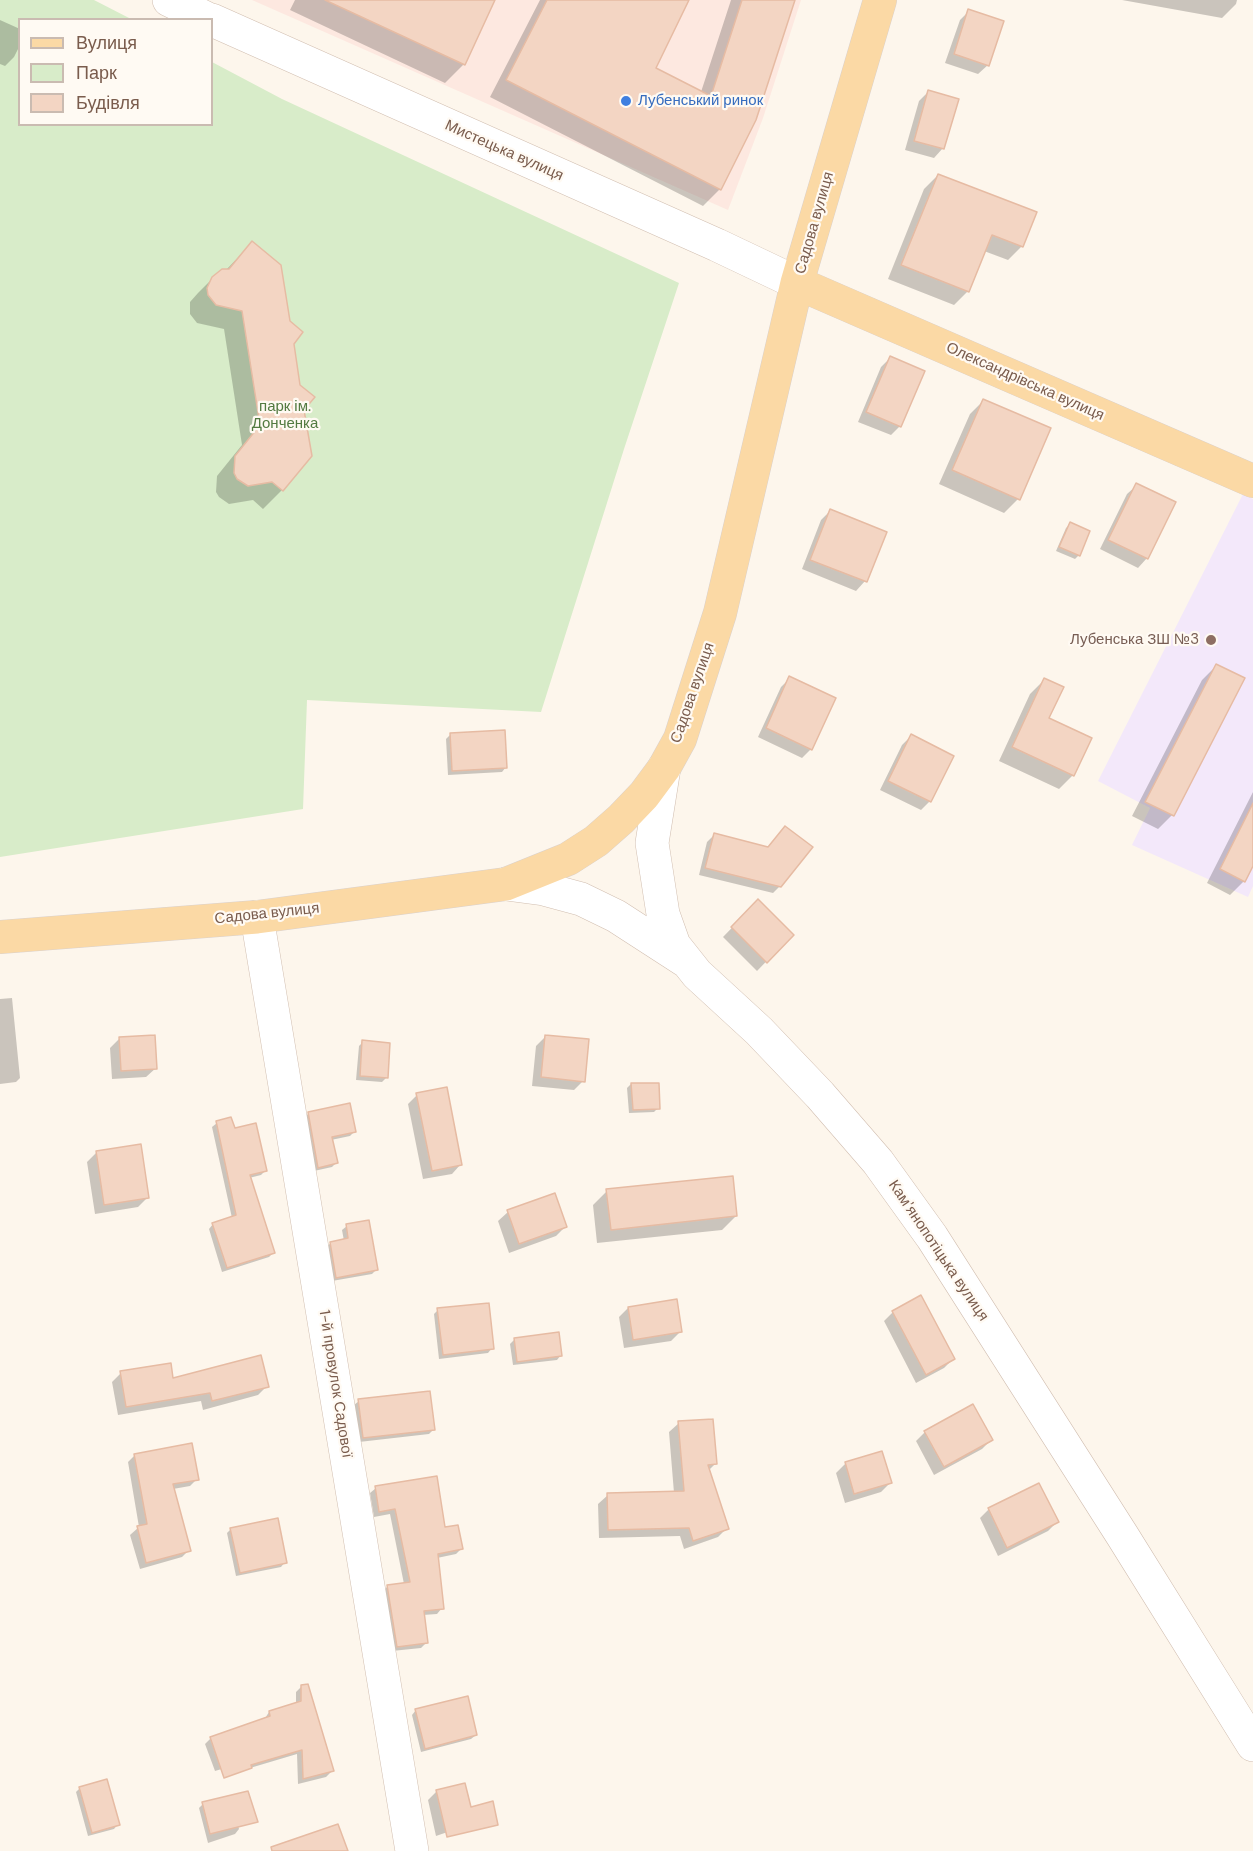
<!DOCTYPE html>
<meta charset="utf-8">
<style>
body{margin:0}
#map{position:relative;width:1253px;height:1851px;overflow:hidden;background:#fdf6ec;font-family:"DM Sans",sans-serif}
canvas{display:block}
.legend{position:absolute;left:18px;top:18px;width:195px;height:108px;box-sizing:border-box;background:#fffaf3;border:2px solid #cabbb1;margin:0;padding:8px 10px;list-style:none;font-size:18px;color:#7a5c4d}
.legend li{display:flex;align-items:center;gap:12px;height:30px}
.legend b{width:30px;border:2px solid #cabbb1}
</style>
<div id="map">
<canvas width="1253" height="1851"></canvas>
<ul class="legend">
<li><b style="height:8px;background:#fbd9a5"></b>Вулиця</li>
<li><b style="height:16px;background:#d8ecc9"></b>Парк</li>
<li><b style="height:16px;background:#f3d5c3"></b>Будівля</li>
</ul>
</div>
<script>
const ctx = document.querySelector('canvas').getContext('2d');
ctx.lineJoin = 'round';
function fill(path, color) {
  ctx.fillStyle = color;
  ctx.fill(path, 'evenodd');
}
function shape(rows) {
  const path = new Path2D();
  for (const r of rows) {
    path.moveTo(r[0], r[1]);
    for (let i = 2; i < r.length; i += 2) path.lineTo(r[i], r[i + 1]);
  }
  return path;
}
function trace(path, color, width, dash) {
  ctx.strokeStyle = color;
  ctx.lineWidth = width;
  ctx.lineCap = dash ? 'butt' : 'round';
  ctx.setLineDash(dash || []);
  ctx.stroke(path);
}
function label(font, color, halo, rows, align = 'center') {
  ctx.font = font + ' "DM Sans",sans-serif';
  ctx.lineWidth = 4.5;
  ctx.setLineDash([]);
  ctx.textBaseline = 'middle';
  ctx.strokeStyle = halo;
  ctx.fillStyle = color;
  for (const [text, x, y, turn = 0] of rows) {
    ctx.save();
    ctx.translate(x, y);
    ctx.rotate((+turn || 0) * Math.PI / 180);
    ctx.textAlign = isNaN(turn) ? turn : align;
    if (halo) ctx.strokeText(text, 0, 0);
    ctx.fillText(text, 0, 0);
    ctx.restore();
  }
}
fill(shape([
 [252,0,801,0,763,118,728,210]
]), '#fde8e0');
fill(shape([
 [1243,494,1253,499,1253,886,1248,897,1132,845,1150,808,1098,781]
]), '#f3e8fa');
fill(shape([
 [0,0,94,0,131,19,20,20,20,124,212,124,212,62,282,99,679,283,624,449,541,712,307,700,303,809,0,857]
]), '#d8ecc9');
fill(shape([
 [295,0,494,0,464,64,445,83,290,10],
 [540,0,688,0,654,69,701,92,731,0,794,0,720,189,703,206,490,97],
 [1122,0,1237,0,1236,4,1222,18],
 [969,11,988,65,978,74,945,63,960,20],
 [0,20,20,29,20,45,14,57,5,66,0,64],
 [928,92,943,148,934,158,905,150,919,101],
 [938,175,1022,246,1008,260,984,251,968,291,954,305,888,279,924,189],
 [252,243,292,343,310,455,282,490,263,509,253,500,229,504,219,497,216,492,217,476,242,445,224,329,197,323,190,314,190,302,198,293,217,274,225,271],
 [890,358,900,426,891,435,858,422,881,367],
 [984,400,1018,499,1004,513,939,484,970,414],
 [1137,485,1147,558,1138,568,1100,549,1127,494],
 [830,511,885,533,865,581,856,591,802,569,821,520],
 [1070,524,1079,555,1075,559,1056,551,1066,528],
 [1216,666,1243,679,1172,815,1158,829,1132,816,1202,680],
 [790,678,811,749,802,758,758,737,781,687],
 [1044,680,1047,718,1073,775,1059,789,999,761,1030,694],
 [450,735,506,767,502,772,448,775,446,739],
 [911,736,930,801,921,810,880,790,902,745],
 [1253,792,1253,862,1244,881,1230,895,1207,883],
 [714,835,780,886,773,893,699,875,707,842],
 [758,901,792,935,757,971,723,937],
 [12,998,20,1078,16,1082,0,1084,0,999],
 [545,1037,583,1081,574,1090,532,1086,536,1046],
 [119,1039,156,1068,146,1077,112,1079,110,1048],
 [363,1042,386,1078,382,1082,356,1080,359,1046],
 [631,1084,658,1108,654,1112,629,1113,627,1088],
 [417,1095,461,1164,452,1174,423,1179,408,1104],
 [309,1113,354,1132,350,1136,331,1140,336,1163,332,1167,314,1171,305,1117],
 [217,1123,265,1171,261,1175,249,1178,274,1252,269,1257,222,1272,209,1229,213,1224,232,1218,212,1127],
 [96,1153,147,1198,138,1207,95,1214,87,1162],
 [607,1191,736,1216,722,1230,597,1243,593,1205],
 [508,1212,565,1227,556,1236,509,1253,498,1221],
 [347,1226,376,1270,372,1274,332,1281,326,1247,331,1243,344,1241,342,1230],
 [628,1308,680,1332,671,1341,624,1348,619,1317],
 [438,1310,492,1348,488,1353,439,1359,434,1314],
 [893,1312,953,1359,944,1368,916,1383,884,1321],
 [514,1340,561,1355,557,1360,513,1365,510,1344],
 [121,1373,172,1380,267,1386,258,1395,203,1410,201,1401,118,1415,112,1382],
 [359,1401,433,1430,429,1434,359,1442,354,1405],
 [679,1423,715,1464,708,1471,727,1528,718,1537,684,1549,680,1536,599,1538,598,1504,608,1495,674,1493,669,1432],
 [925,1432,991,1440,982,1449,934,1475,916,1441],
 [135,1455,197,1479,190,1486,173,1489,189,1550,182,1557,140,1569,130,1535,139,1527,128,1462],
 [846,1463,890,1483,881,1492,845,1503,836,1473],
 [376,1488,461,1549,456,1554,437,1558,442,1608,437,1614,423,1615,426,1643,421,1648,392,1651,382,1592,388,1586,404,1584,390,1514,374,1517,370,1493],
 [989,1509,1057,1522,1048,1531,998,1556,980,1518],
 [231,1529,285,1562,281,1567,236,1576,227,1533],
 [302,1686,332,1771,326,1777,298,1784,297,1754,250,1768,248,1761,215,1771,205,1744,211,1738,264,1720,269,1712,296,1704,296,1692],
 [416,1710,476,1735,471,1739,421,1752,412,1715],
 [80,1788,118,1824,114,1829,88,1836,76,1792],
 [437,1791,462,1827,436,1836,428,1800],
 [231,1797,239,1829,235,1834,208,1843,199,1808,203,1804]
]), '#0003');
const building = shape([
 [325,0,495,0,465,65,325,0],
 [547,0,689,0,656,68,711,96,742,0,795,0,756,120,721,190,506,80,547,0],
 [968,9,1004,21,989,66,954,54,968,9],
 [928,90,959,99,944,149,914,141,928,90],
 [938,174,1037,212,1023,247,992,235,969,292,901,265,938,174],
 [252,241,281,265,290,321,303,332,294,344,300,385,315,397,304,410,312,456,283,491,272,482,248,486,237,479,234,473,235,456,260,425,242,311,216,305,208,295,207,288,212,277,222,269,229,269,252,241],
 [890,356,925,371,901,427,866,412,890,356],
 [983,399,1051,428,1020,500,952,470,983,399],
 [1136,483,1176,502,1148,559,1108,540,1136,483],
 [830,509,887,532,867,582,810,560,830,509],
 [1070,522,1090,531,1080,556,1059,547,1070,522],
 [1216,664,1245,678,1174,816,1145,802,1216,664],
 [789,676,836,698,812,750,766,728,789,676],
 [1044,678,1064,687,1049,718,1092,738,1074,776,1012,747,1044,678],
 [505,730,507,768,452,771,450,733,505,730],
 [911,734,954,756,931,802,888,781,911,734],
 [1253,803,1253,866,1245,882,1220,869,1253,803],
 [785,826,813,847,781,887,705,868,714,833,768,847,785,826],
 [758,899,794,935,767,963,731,927,758,899],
 [155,1035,157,1069,121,1071,119,1037,155,1035],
 [545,1035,589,1039,585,1082,541,1077,545,1035],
 [362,1040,390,1043,388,1078,360,1076,362,1040],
 [631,1083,659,1083,660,1109,633,1110,631,1083],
 [447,1087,462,1165,432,1171,416,1093,447,1087],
 [350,1103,356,1132,332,1137,338,1163,318,1168,308,1112,350,1103],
 [231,1117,235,1128,256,1123,267,1171,250,1175,275,1253,227,1268,212,1223,236,1215,216,1121,231,1117],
 [141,1144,149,1198,104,1205,96,1151,141,1144],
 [733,1176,737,1216,611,1230,606,1189,733,1176],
 [555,1193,567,1227,519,1244,507,1210,555,1193],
 [369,1220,378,1270,336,1278,330,1242,348,1238,346,1224,369,1220],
 [921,1295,955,1359,926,1375,892,1311,921,1295],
 [677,1299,682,1332,633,1340,628,1307,677,1299],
 [489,1303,494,1349,443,1355,437,1308,489,1303],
 [559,1332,562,1356,517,1362,514,1338,559,1332],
 [261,1355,269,1387,212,1401,210,1393,126,1407,120,1371,171,1363,173,1378,261,1355],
 [430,1391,435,1430,363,1438,358,1399,430,1391],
 [973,1404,993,1440,944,1467,924,1431,973,1404],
 [713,1419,717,1464,708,1465,729,1529,693,1541,689,1528,608,1530,607,1493,684,1491,678,1421,713,1419],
 [192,1443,199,1480,173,1484,191,1551,146,1563,137,1526,147,1524,134,1454,192,1443],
 [882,1451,892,1483,854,1494,845,1462,882,1451],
 [437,1476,445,1527,458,1525,463,1549,438,1554,444,1609,424,1611,428,1643,397,1647,387,1585,410,1582,395,1509,379,1512,375,1486,437,1476],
 [1039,1483,1059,1522,1007,1548,988,1508,1039,1483],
 [278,1518,287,1563,240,1573,230,1528,278,1518],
 [308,1684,334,1771,303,1779,302,1750,251,1765,252,1768,224,1778,210,1737,270,1716,269,1711,301,1701,301,1685,308,1684],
 [468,1696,477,1735,425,1749,415,1709,468,1696],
 [107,1779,120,1825,92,1833,79,1787,107,1779],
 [465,1783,471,1807,493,1801,498,1825,447,1837,436,1790,465,1783],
 [248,1791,258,1822,210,1834,202,1802,248,1791],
 [338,1824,348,1851,272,1851,271,1847,338,1824]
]);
fill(building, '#f3d5c3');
trace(building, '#e6bba3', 1.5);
const minor = shape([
 [169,0,210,20],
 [212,20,717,245,797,283],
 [664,768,652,843,663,914,674,945,697,974,759,1031,820,1095,878,1162,932,1237,1122,1535,1253,1745],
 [506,884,544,889,581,899,616,916,684,960],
 [257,917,412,1851]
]);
const major = shape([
 [797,283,1253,481],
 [0,937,257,917,506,884,568,859,596,841,621,819,644,795,664,768,680,739,720,613,797,283,880,0]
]);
trace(minor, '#d1beb0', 34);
trace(major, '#dad1cd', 34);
trace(minor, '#fff', 33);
trace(major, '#fbd9a5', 33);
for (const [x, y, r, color] of [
 [626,101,6,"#3f7fe0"],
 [1211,640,6,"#8d6e63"]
]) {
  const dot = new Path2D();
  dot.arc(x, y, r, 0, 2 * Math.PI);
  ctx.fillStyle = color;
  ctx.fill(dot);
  trace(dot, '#fffaf3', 2);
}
label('15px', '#366cbe', '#fffaf3', [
 ["Лубенський ринок",638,101]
], 'left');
label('15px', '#7a5c4d', '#fffaf3', [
 ["Мистецька вулиця",504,151,24],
 ["Садова вулиця",815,223,-74],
 ["Олександрівська вулиця",1025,382,24],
 ["Садова вулиця",693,693,-71],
 ["Садова вулиця",267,914,-6],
 ["Камʼянопотіцька вулиця",938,1251,56],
 ["1-й провулок Садової",335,1384,81]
]);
label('15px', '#537a41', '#fffaf3', [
 ["парк ім.",285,407],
 ["Донченка",285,424]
]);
label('15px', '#785e54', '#fffaf3', [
 ["Лубенська ЗШ №3",1199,640]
], 'right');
</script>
